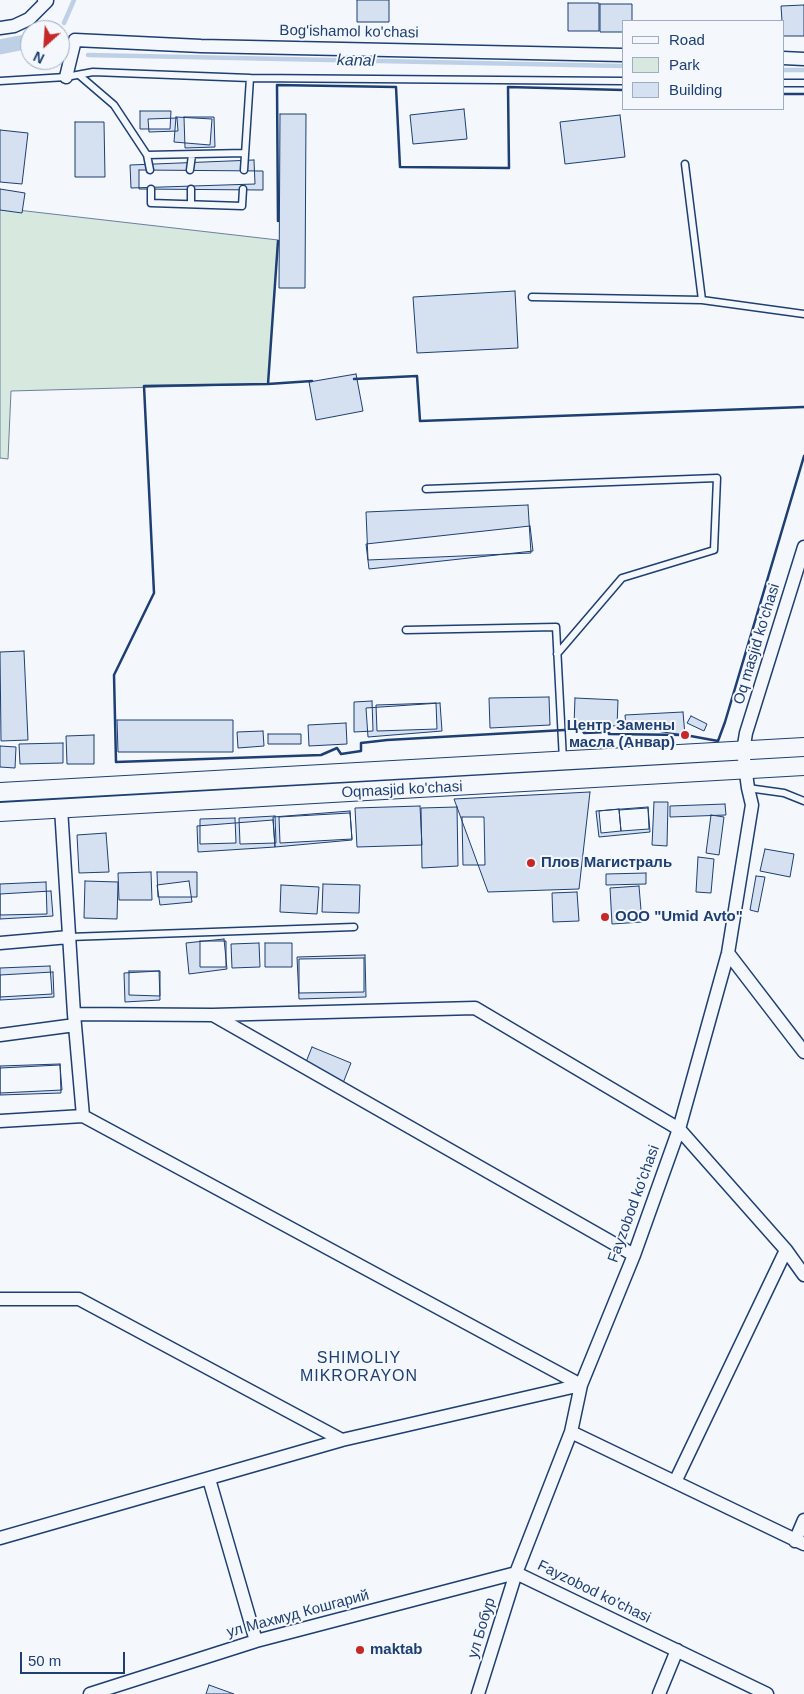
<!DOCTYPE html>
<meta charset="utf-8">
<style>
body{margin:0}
#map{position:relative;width:804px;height:1694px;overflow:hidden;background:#f4f7fb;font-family:Helvetica,sans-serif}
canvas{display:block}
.legend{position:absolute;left:622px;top:20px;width:162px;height:90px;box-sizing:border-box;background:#f4f7fb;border:1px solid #9eadc5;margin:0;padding:6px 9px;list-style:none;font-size:15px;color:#1d3f73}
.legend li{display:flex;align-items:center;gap:10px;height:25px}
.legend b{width:25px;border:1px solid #9eadc5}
.north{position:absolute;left:20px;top:20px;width:50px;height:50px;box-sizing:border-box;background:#f4f7fb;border:1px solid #9eadc5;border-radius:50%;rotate:206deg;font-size:14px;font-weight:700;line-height:20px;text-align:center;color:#1d3f73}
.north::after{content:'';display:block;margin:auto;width:18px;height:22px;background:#c62828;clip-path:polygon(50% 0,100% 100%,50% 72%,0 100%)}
.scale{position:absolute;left:20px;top:1652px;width:105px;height:22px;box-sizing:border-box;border:2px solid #1d3f73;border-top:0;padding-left:6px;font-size:15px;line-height:18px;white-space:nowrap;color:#1d3f73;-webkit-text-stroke:4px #f4f7fb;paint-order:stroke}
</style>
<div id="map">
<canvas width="804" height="1694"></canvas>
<ul class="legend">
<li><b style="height:6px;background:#f4f7fb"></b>Road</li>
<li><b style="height:14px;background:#d7e8df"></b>Park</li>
<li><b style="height:14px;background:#d5e0f0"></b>Building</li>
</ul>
<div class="north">N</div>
<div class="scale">50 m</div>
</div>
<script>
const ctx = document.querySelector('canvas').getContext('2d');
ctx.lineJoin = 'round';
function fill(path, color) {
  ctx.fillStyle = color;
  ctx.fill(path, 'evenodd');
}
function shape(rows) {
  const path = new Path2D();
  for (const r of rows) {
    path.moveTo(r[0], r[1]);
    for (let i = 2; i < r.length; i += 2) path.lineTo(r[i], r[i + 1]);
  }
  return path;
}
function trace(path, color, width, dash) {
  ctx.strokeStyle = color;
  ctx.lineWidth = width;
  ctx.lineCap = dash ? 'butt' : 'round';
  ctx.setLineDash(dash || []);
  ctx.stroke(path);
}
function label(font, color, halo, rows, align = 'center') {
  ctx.font = font + ' Helvetica,sans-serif';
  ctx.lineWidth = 4;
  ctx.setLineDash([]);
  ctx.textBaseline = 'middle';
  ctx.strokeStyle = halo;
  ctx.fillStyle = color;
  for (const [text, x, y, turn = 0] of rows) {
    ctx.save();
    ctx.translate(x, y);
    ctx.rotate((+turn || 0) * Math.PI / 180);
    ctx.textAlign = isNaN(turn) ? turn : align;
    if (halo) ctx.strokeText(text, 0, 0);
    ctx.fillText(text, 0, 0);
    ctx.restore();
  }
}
const green = shape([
 [0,208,278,240,268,384,11,391,8,459,0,458,0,208]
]);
fill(green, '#d7e8df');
trace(green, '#687fa3', 1);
trace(shape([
 [64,23,74,0],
 [88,55,623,66],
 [783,70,804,70]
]), '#bed0e5', 4.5);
trace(shape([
 [0,47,30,41]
]), '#bed0e5', 15);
const building = shape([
 [357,0,389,0,389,22,357,22,357,0],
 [568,3,599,3,599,31,568,31,568,3],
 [600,4,632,4,632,21,623,21,623,32,600,32,600,4],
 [804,5,804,36,783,36,781,6,804,5],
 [464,109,467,139,413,144,410,115,464,109],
 [140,111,171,111,170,129,140,129,140,111],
 [280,114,306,114,305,288,279,288,280,114],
 [620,115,625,157,565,164,560,122,620,115],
 [176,117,212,119,210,145,174,142,176,117],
 [184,117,214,117,215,147,185,148,184,117],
 [177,118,178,131,149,132,148,119,177,118],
 [75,122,104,122,105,177,75,177,75,122],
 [0,130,28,133,22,184,0,182,0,130],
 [254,160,255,184,131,188,130,165,254,160],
 [139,170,263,171,263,190,139,189,139,170],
 [0,189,25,193,22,213,0,210,0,189],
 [515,291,518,348,417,353,413,297,515,291],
 [356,374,363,411,316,420,309,382,356,374],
 [528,505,531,553,368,560,366,512,528,505],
 [530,526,533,551,369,569,366,544,530,526],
 [24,651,28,740,1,741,0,652,24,651],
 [549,697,550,725,490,728,489,698,549,697],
 [575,698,618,700,617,726,574,725,575,698],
 [372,701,373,731,354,732,354,702,372,701],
 [436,703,437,729,377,731,376,705,436,703],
 [440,703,442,731,368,737,366,708,440,703],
 [683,712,685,735,626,727,625,715,683,712],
 [691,716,707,724,704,731,687,723,691,716],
 [117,720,233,720,233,752,118,752,117,720],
 [346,723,347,744,309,746,308,725,346,723],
 [263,731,264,746,238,748,237,732,263,731],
 [268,734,301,734,301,744,268,744,268,734],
 [94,735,94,764,67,764,66,736,94,735],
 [63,743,63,763,20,764,19,744,63,743],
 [0,746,16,747,15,768,0,767,0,746],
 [590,792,579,889,488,892,454,799,590,792],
 [654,802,668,802,667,846,652,845,654,802],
 [725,804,726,815,670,817,670,806,725,804],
 [420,806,422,845,357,847,355,808,420,806],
 [457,807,458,866,422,868,421,808,457,807],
 [648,807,650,832,599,837,596,811,648,807],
 [648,808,649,829,621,831,619,810,648,808],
 [619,809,621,831,601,833,599,811,619,809],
 [350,811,352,840,275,847,273,817,350,811],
 [350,813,352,839,280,843,279,817,350,813],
 [711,815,724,817,719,855,706,853,711,815],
 [275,816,276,843,240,844,239,818,275,816],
 [462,817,484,817,485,865,463,865,462,817],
 [235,818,236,843,200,844,200,819,235,818],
 [273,820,275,847,198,852,197,826,273,820],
 [106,833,109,872,79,873,77,835,106,833],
 [765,849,794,854,790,877,760,871,765,849],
 [698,857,714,859,711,893,696,892,698,857],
 [151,872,152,900,119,900,118,873,151,872],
 [157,872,197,872,197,897,158,897,157,872],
 [646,873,646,884,606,885,606,874,646,873],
 [756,876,765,877,758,912,750,910,756,876],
 [85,881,118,882,117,919,84,918,85,881],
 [189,881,192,902,160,905,157,885,189,881],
 [46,882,47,914,0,915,0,884,46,882],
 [323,884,360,885,359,913,322,912,323,884],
 [281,885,319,887,317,914,280,912,281,885],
 [639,886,642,922,612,924,610,888,639,886],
 [51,891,53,916,0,919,0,894,51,891],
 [577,892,579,921,553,922,552,893,577,892],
 [224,939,227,969,189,974,186,943,224,939],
 [200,941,226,941,226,967,200,967,200,941],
 [259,943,260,967,232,968,231,944,259,943],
 [265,943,292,943,292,967,265,967,265,943],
 [365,955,366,997,299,999,297,957,365,955],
 [364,958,364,992,299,993,299,959,364,958],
 [50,966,52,994,0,997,0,968,50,966],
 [129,971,160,971,160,996,129,995,129,971],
 [159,971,160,1000,125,1002,124,973,159,971],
 [53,972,54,997,0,1000,0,975,53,972],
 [312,1047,351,1063,343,1083,304,1067,312,1047],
 [60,1064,61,1093,0,1095,0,1066,60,1064],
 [60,1065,62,1090,0,1093,0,1068,60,1065],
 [209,1685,234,1694,206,1694,209,1685]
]);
fill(building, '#d5e0f0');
trace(building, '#1d3f73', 1);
const lane = shape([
 [79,75,114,105,147,155,150,170],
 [0,81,66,77,93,72,250,78,623,81],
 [783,83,804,83],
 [147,155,245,153],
 [685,164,702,300,804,314],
 [190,170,192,155],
 [244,170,250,78],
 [151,189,151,203,242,206,243,189],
 [191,189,191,204],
 [532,297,702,300],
 [426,489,717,478,714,550,622,578,557,654],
 [406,630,556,627,563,760],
 [748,788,784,793,804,801],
 [69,937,354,927]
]);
const street = shape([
 [0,28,14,26,29,19,47,1,44,0],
 [783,58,804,59],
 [66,77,75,40,201,46,623,55],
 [61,808,74,1014,83,1116],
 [0,943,69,937],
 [728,953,804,1052],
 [74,1014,213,1015,475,1008,679,1129,786,1250,804,1275],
 [213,1015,634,1255],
 [0,1035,75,1025],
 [0,1121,83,1116,581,1385],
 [0,1299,79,1299,342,1440],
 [571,1432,804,1544],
 [209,1479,256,1641],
 [675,1482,786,1250],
 [0,1538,342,1440,581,1385],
 [795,1541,804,1520],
 [516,1573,767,1694],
 [90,1694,256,1641,516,1573],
 [478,1694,516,1573,571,1432,581,1385,634,1255,679,1129,728,953,752,805,748,788,743,751,746,733,804,547],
 [659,1694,677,1650]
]);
const secondary = shape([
 [0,792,804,747],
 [0,812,804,766]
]);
trace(lane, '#1d3f73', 9);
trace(street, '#1d3f73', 15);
trace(secondary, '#1d3f73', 20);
trace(lane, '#f4f7fb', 6);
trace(street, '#f4f7fb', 12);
trace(secondary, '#f4f7fb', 18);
trace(shape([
 [783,94,804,94],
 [278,221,277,85,396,87,400,167,509,168,508,87,623,90],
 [354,379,417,376,420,421,804,407],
 [312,381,268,384,144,386,154,593,114,675,116,762,321,755,337,748,341,754,361,751,361,743,387,740,582,729,584,733,609,732,609,734,685,735,718,741,725,722,804,456],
 [269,384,268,384,278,241]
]), '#1d3f73', 2.5);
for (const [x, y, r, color] of [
 [685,735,5,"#c62828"],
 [531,863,5,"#c62828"],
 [605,917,5,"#c62828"],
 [360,1650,5,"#c62828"]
]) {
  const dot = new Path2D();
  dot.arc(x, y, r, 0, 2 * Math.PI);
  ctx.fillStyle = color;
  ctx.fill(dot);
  trace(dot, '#f4f7fb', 2);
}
label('15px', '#1d3f73', '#f4f7fb', [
 ["Bog'ishamol ko'chasi",349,32,1],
 ["Oq masjid ko'chasi",757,644,-73],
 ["Oqmasjid ko'chasi",402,790,-3],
 ["Fayzobod ko'chasi",634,1204,-70],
 ["Fayzobod ko'chasi",594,1592,26],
 ["ул Махмуд Кошгарий",298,1614,-15],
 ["ул Бобур",482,1628,-73]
]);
label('bold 15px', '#1d3f73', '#f4f7fb', [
 ["Центр Замены",675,726,"right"],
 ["масла (Анвар)",675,743,"right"],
 ["Плов Магистраль",541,863],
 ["ООО \"Umid Avto\"",615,917],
 ["maktab",370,1650]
], 'left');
label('italic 16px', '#1d3f73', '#f4f7fb', [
 ["kanal",356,61,1]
]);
ctx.letterSpacing = '1px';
label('16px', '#1d3f73', '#f4f7fb', [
 ["SHIMOLIY",359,1359],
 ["MIKRORAYON",359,1377]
]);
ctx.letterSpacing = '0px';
</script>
